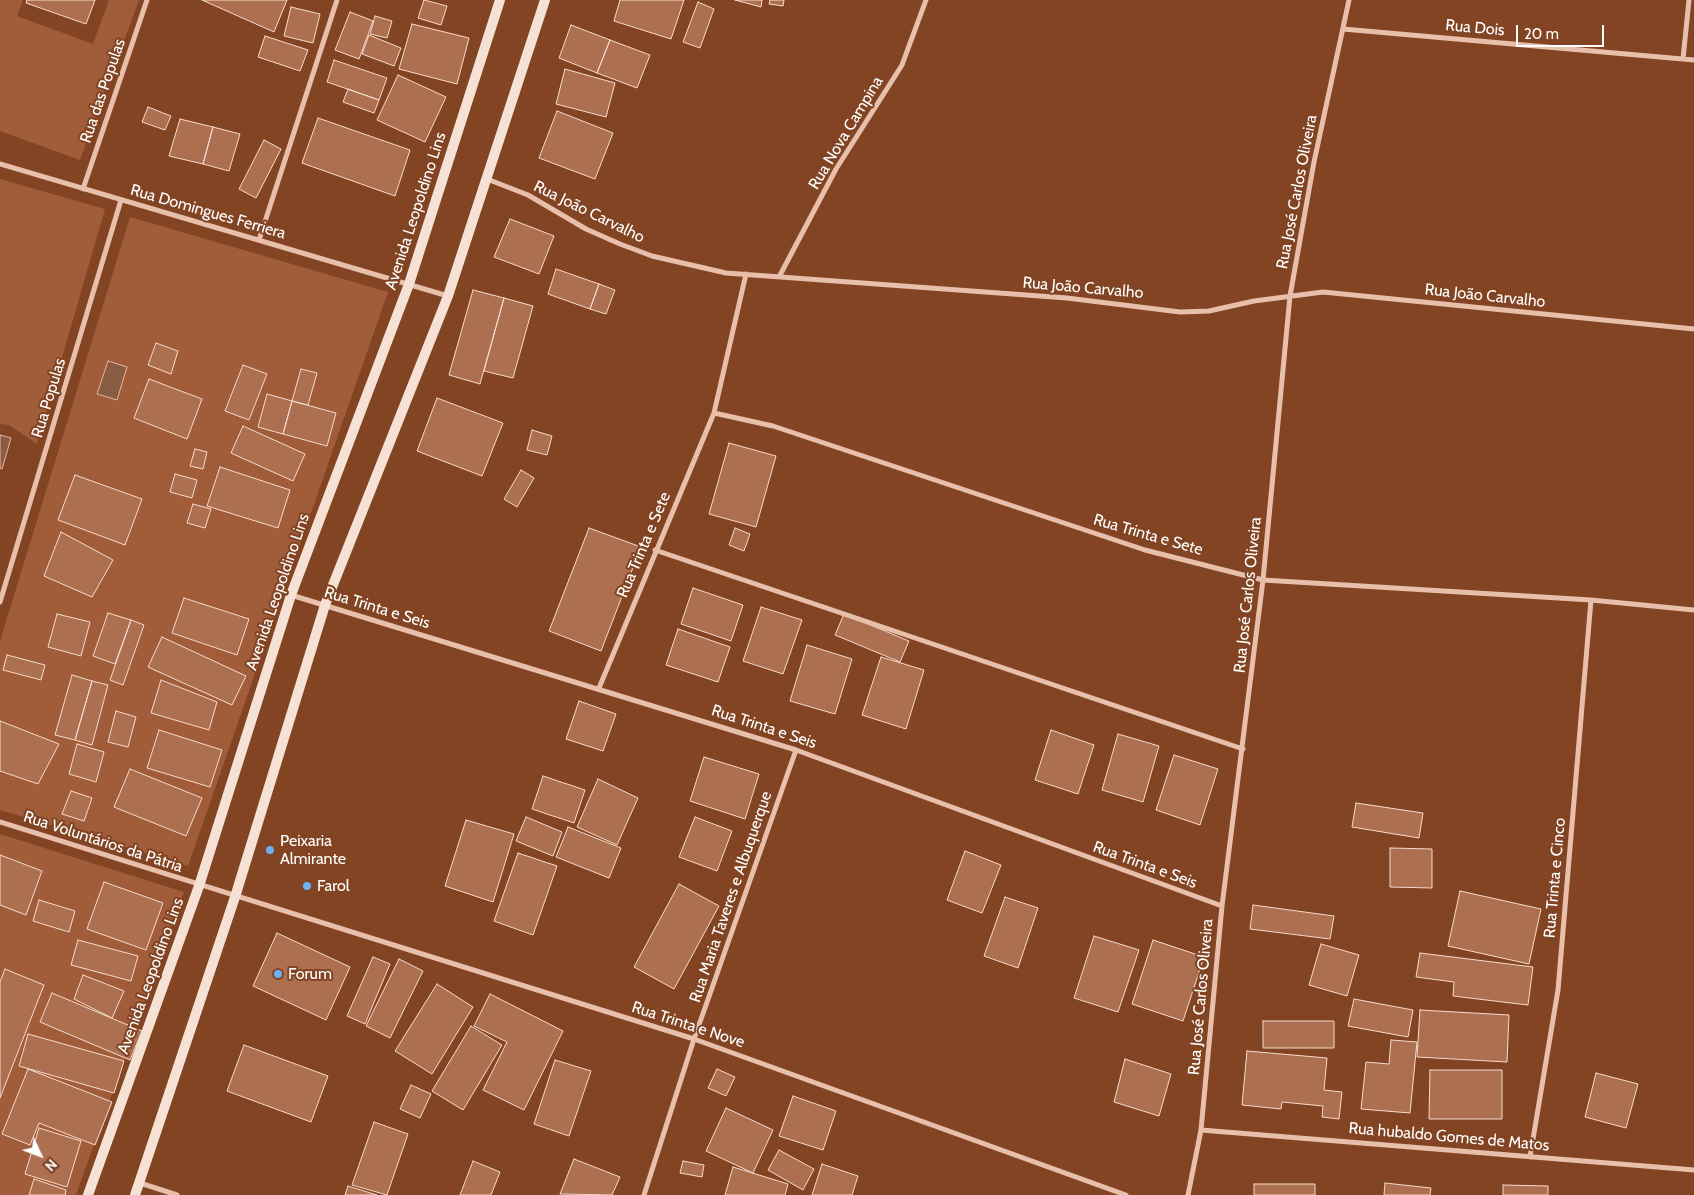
<!DOCTYPE html>
<meta charset="utf-8">
<style>
body{margin:0}
#map{position:relative;width:1694px;height:1195px;overflow:hidden;background:#824423;font-family:Cabin,sans-serif}
canvas{display:block}
.north{position:absolute;left:15px;top:1130px;width:50px;height:50px;-webkit-text-stroke:4px #824423;paint-order:stroke;rotate:133deg;font-size:14px;font-weight:700;line-height:20px;text-align:center;color:#fff}
.north::after{content:'';display:block;margin:auto;width:18px;height:22px;background:#fff;clip-path:polygon(50% 0,100% 100%,50% 72%,0 100%)}
.scale{position:absolute;left:1516px;top:25px;width:88px;height:22px;box-sizing:border-box;border:2px solid #fff;border-top:0;padding-left:6px;font-size:15px;line-height:18px;white-space:nowrap;color:#fff;-webkit-text-stroke:4px #824423;paint-order:stroke}
</style>
<div id="map">
<canvas width="1694" height="1195"></canvas>
<div class="north">N</div>
<div class="scale">20 m</div>
</div>
<script>
const ctx = document.querySelector('canvas').getContext('2d');
ctx.lineJoin = 'round';
function fill(path, color) {
  ctx.fillStyle = color;
  ctx.fill(path, 'evenodd');
}
function shape(rows) {
  const path = new Path2D();
  for (const r of rows) {
    path.moveTo(r[0], r[1]);
    for (let i = 2; i < r.length; i += 2) path.lineTo(r[i], r[i + 1]);
  }
  return path;
}
function trace(path, color, width, dash) {
  ctx.strokeStyle = color;
  ctx.lineWidth = width;
  ctx.lineCap = dash ? 'butt' : 'round';
  ctx.setLineDash(dash || []);
  ctx.stroke(path);
}
function label(font, color, halo, rows, align = 'center') {
  ctx.font = font + ' Cabin,sans-serif';
  ctx.lineWidth = 4;
  ctx.setLineDash([]);
  ctx.textBaseline = 'middle';
  ctx.strokeStyle = halo;
  ctx.fillStyle = color;
  for (const [text, x, y, turn = 0] of rows) {
    ctx.save();
    ctx.translate(x, y);
    ctx.rotate((+turn || 0) * Math.PI / 180);
    ctx.textAlign = isNaN(turn) ? turn : align;
    if (halo) ctx.strokeText(text, 0, 0);
    ctx.fillText(text, 0, 0);
    ctx.restore();
  }
}
fill(shape([
 [0,0,23,0,17,16,93,44,109,0,139,0,80,160,0,131],
 [0,179,105,209,37,444,9,425,0,424],
 [130,217,388,292,188,866,0,810,0,641],
 [0,834,184,892,76,1195,0,1195]
]), '#a15c3a');
const water = shape([
 [108,361,127,367,117,400,97,394,108,361],
 [0,435,11,438,2,469,0,468,0,435]
]);
fill(water, '#895c44');
trace(water, '#e9b69f', 1);
const building = shape([
 [27,0,95,0,86,24,26,3,27,0],
 [202,0,287,0,274,32,202,0],
 [424,0,447,6,441,25,418,18,424,0],
 [620,0,684,0,671,39,614,21,620,0],
 [735,0,762,0,761,7,735,0],
 [770,0,784,0,783,6,769,4,770,0],
 [698,2,714,9,700,48,683,42,698,2],
 [291,7,320,14,313,43,284,36,291,7],
 [350,12,373,21,359,59,335,50,350,12],
 [375,16,392,21,387,38,370,34,375,16],
 [412,24,469,38,457,84,399,69,412,24],
 [571,25,610,40,597,73,559,58,571,25],
 [369,35,401,48,394,66,362,54,369,35],
 [265,36,308,50,300,71,258,57,265,36],
 [610,40,650,55,637,88,597,73,610,40],
 [334,60,387,78,379,100,327,82,334,60],
 [565,69,615,83,606,117,556,104,565,69],
 [398,75,446,97,425,142,377,120,398,75],
 [348,89,379,100,374,113,343,102,348,89],
 [148,107,171,116,165,130,142,122,148,107],
 [557,111,613,133,595,179,539,158,557,111],
 [318,118,410,150,395,196,302,163,318,118],
 [180,119,213,127,203,164,169,156,180,119],
 [213,127,240,134,229,171,203,164,213,127],
 [264,140,281,149,256,198,239,189,264,140],
 [510,219,554,236,539,274,494,257,510,219],
 [556,269,599,284,590,309,548,294,556,269],
 [599,284,615,290,606,314,590,309,599,284],
 [473,290,504,298,480,384,449,375,473,290],
 [504,298,533,306,513,378,484,371,504,298],
 [156,343,178,351,171,374,148,365,156,343],
 [243,365,267,374,249,420,225,411,243,365],
 [301,369,317,373,308,405,292,401,301,369],
 [149,379,202,399,187,439,134,418,149,379],
 [267,394,292,401,283,434,258,427,267,394],
 [437,398,503,423,482,476,417,451,437,398],
 [292,401,336,413,327,446,283,434,292,401],
 [243,426,305,454,293,481,231,453,243,426],
 [532,430,552,436,547,455,527,450,532,430],
 [729,443,776,456,756,527,709,514,729,443],
 [195,449,207,452,203,469,190,466,195,449],
 [220,467,290,490,278,528,207,506,220,467],
 [521,470,534,478,517,507,504,499,521,470],
 [175,474,197,480,192,498,170,492,175,474],
 [75,475,142,499,125,545,58,520,75,475],
 [193,504,211,509,205,528,187,523,193,504],
 [589,528,641,547,601,651,549,631,589,528],
 [735,528,750,534,744,551,729,545,735,528],
 [61,532,113,560,92,597,44,576,61,532],
 [693,588,743,605,731,641,681,624,693,588],
 [184,598,249,619,237,655,172,633,184,598],
 [761,607,802,620,783,674,743,661,761,607],
 [108,613,131,620,115,664,93,656,108,613],
 [57,614,90,622,81,656,48,647,57,614],
 [844,614,909,641,900,662,835,635,844,614],
 [131,620,144,625,123,685,110,680,131,620],
 [678,629,730,647,718,682,666,665,678,629],
 [162,637,246,676,232,705,148,667,162,637],
 [807,645,852,659,835,714,790,701,807,645],
 [7,655,45,665,41,680,3,670,7,655],
 [881,657,924,670,906,729,862,715,881,657],
 [72,675,92,681,75,740,55,735,72,675],
 [161,680,217,702,209,730,151,713,161,680],
 [92,681,108,685,92,745,75,740,92,681],
 [579,701,616,714,603,751,566,739,579,701],
 [116,711,136,717,128,747,108,742,116,711],
 [0,721,59,744,38,784,0,771,0,721],
 [159,730,222,750,210,787,147,768,159,730],
 [1051,730,1094,745,1078,794,1035,780,1051,730],
 [1118,734,1159,746,1143,802,1102,790,1118,734],
 [77,744,104,752,96,782,69,774,77,744],
 [1174,755,1218,769,1200,825,1156,810,1174,755],
 [704,757,759,774,745,819,690,801,704,757],
 [130,769,202,798,186,836,114,807,130,769],
 [543,776,585,790,574,823,532,809,543,776],
 [598,779,638,798,617,845,577,827,598,779],
 [71,791,92,798,84,821,62,814,71,791],
 [1356,803,1423,813,1419,838,1352,827,1356,803],
 [526,817,562,832,553,856,516,841,526,817],
 [695,817,732,831,717,871,679,857,695,817],
 [466,820,514,834,493,902,445,886,466,820],
 [568,827,621,848,609,878,556,857,568,827],
 [1390,848,1432,849,1432,888,1390,887,1390,848],
 [965,851,1001,865,982,913,947,900,965,851],
 [518,853,557,866,533,935,494,921,518,853],
 [0,855,42,871,26,915,0,905,0,855],
 [104,882,163,903,146,950,87,929,104,882],
 [679,884,719,906,674,989,634,967,679,884],
 [1460,891,1541,909,1529,964,1448,946,1460,891],
 [1005,897,1038,908,1018,968,984,956,1005,897],
 [39,900,75,911,69,932,33,921,39,900],
 [1253,905,1334,916,1330,939,1250,929,1253,905],
 [277,933,350,967,326,1020,253,986,277,933],
 [1094,936,1139,950,1118,1012,1074,998,1094,936],
 [78,940,138,956,131,981,71,965,78,940],
 [1153,940,1204,957,1183,1021,1132,1004,1153,940],
 [1321,944,1359,955,1347,996,1309,985,1321,944],
 [1420,953,1533,967,1528,1005,1453,996,1454,982,1416,977,1420,953],
 [373,957,390,964,365,1024,347,1016,373,957],
 [399,959,423,971,390,1038,366,1026,399,959],
 [5,969,44,985,0,1098,0,982,5,969],
 [83,975,124,991,112,1018,74,999,83,975],
 [437,984,473,1007,432,1074,395,1051,437,984],
 [52,993,142,1031,130,1060,40,1022,52,993],
 [490,994,563,1031,524,1110,483,1090,507,1042,474,1026,490,994],
 [1354,999,1413,1010,1408,1037,1348,1026,1354,999],
 [1420,1010,1509,1015,1507,1062,1417,1057,1420,1010],
 [1263,1021,1334,1021,1334,1048,1263,1048,1263,1021],
 [471,1026,502,1045,463,1110,432,1091,471,1026],
 [28,1034,124,1061,114,1093,19,1066,28,1034],
 [1391,1040,1417,1042,1410,1113,1361,1109,1366,1062,1389,1064,1391,1040],
 [244,1045,328,1076,311,1122,227,1091,244,1045],
 [1247,1051,1327,1058,1324,1090,1342,1092,1339,1119,1322,1117,1323,1106,1282,1102,1281,1109,1242,1105,1247,1051],
 [1125,1059,1171,1074,1159,1116,1114,1102,1125,1059],
 [555,1060,591,1071,569,1136,534,1124,555,1060],
 [28,1069,112,1102,95,1145,39,1123,30,1145,2,1134,28,1069],
 [717,1069,735,1077,726,1096,708,1088,717,1069],
 [1430,1070,1502,1070,1502,1119,1429,1119,1430,1070],
 [1596,1073,1638,1084,1626,1128,1585,1117,1596,1073],
 [411,1085,431,1094,420,1118,400,1109,411,1085],
 [793,1096,836,1111,823,1150,779,1136,793,1096],
 [726,1108,773,1130,753,1173,706,1151,726,1108],
 [374,1122,408,1134,387,1195,352,1185,374,1122],
 [39,1128,81,1141,67,1187,25,1174,39,1128],
 [779,1150,814,1169,803,1190,768,1170,779,1150],
 [574,1159,620,1177,612,1195,560,1194,574,1159],
 [473,1161,500,1172,491,1195,460,1195,473,1161],
 [683,1161,704,1165,702,1177,680,1173,683,1161],
 [822,1164,858,1176,852,1195,812,1195,822,1164],
 [733,1167,788,1184,785,1195,725,1195,733,1167],
 [34,1179,66,1190,65,1195,29,1195,34,1179],
 [1385,1183,1431,1188,1430,1195,1384,1195,1385,1183],
 [1254,1184,1315,1184,1315,1195,1254,1195,1254,1184],
 [1503,1185,1548,1186,1548,1195,1503,1195,1503,1185],
 [348,1186,377,1195,345,1195,348,1186]
]);
fill(building, '#ac6f50');
trace(building, '#f6dbce', 1);
trace(shape([
 [1343,29,1694,60],
 [1683,59,1689,0],
 [0,164,448,296],
 [487,179,528,195,586,229,620,244,652,256,726,273,1067,298,1180,312,1209,311,1254,301,1323,292,1694,329],
 [83,189,147,0],
 [259,240,337,0],
 [779,277,836,169,902,65,926,0],
 [714,413,773,426,1145,550,1263,580,1591,600,1694,610],
 [655,550,1243,749],
 [291,595,796,750,1222,906],
 [0,602,121,200],
 [599,688,714,413,746,274],
 [0,822,694,1039,1126,1195],
 [1201,1130,1694,1170],
 [1530,1157,1558,990,1591,600],
 [140,1183,177,1195],
 [644,1195,694,1039,796,750],
 [1188,1195,1201,1130,1222,906,1263,580,1290,296,1314,162,1349,0]
]), '#e8bfab', 5);
trace(shape([
 [88,1195,199,886,291,595,409,284,500,0],
 [135,1195,235,897,325,605,448,296,545,0]
]), '#f6e1d5', 10);
for (const [x, y, r, color] of [
 [270,850,5,"#6eb1f3"],
 [307,886,5,"#6eb1f3"],
 [278,974,5,"#6eb1f3"]
]) {
  const dot = new Path2D();
  dot.arc(x, y, r, 0, 2 * Math.PI);
  ctx.fillStyle = color;
  ctx.fill(dot);
  trace(dot, '#824423', 2);
}
label('16px', '#fff', '#824423', [
 ["Rua Dois",1475,28,5],
 ["Rua das Populas",103,91,-71],
 ["Rua Nova Campina",846,133,-59],
 ["Rua José Carlos Oliveira",1297,192,-79],
 ["Avenida Leopoldino Lins",416,211,-72],
 ["Rua Domingues Ferriera",208,212,16],
 ["Rua João Carvalho",589,212,26],
 ["Rua João Carvalho",1083,288,5],
 ["Rua João Carvalho",1485,296,6],
 ["Rua Populas",49,398,-73],
 ["Rua Trinta e Sete",1148,535,16],
 ["Rua Trinta e Sete",644,545,-67],
 ["Avenida Leopoldino Lins",278,592,-71],
 ["Rua José Carlos Oliveira",1248,595,-84],
 ["Rua Trinta e Seis",377,608,17],
 ["Rua Trinta e Seis",764,727,18],
 ["Rua Voluntários da Pátria",103,842,18],
 ["Rua Trinta e Seis",1145,865,20],
 ["Rua Trinta e Cinco",1555,878,-85],
 ["Rua Maria Taveres e Albuquerque",731,897,-71],
 ["Avenida Leopoldino Lins",151,976,-70],
 ["Rua José Carlos Oliveira",1201,997,-85],
 ["Rua Trinta e Nove",688,1025,18],
 ["Rua hubaldo Gomes de Matos",1449,1137,5]
]);
label('16px', '#fff', '#824423', [
 ["Peixaria",280,841],
 ["Almirante",280,859],
 ["Farol",317,886],
 ["Forum",288,974]
], 'left');
</script>
